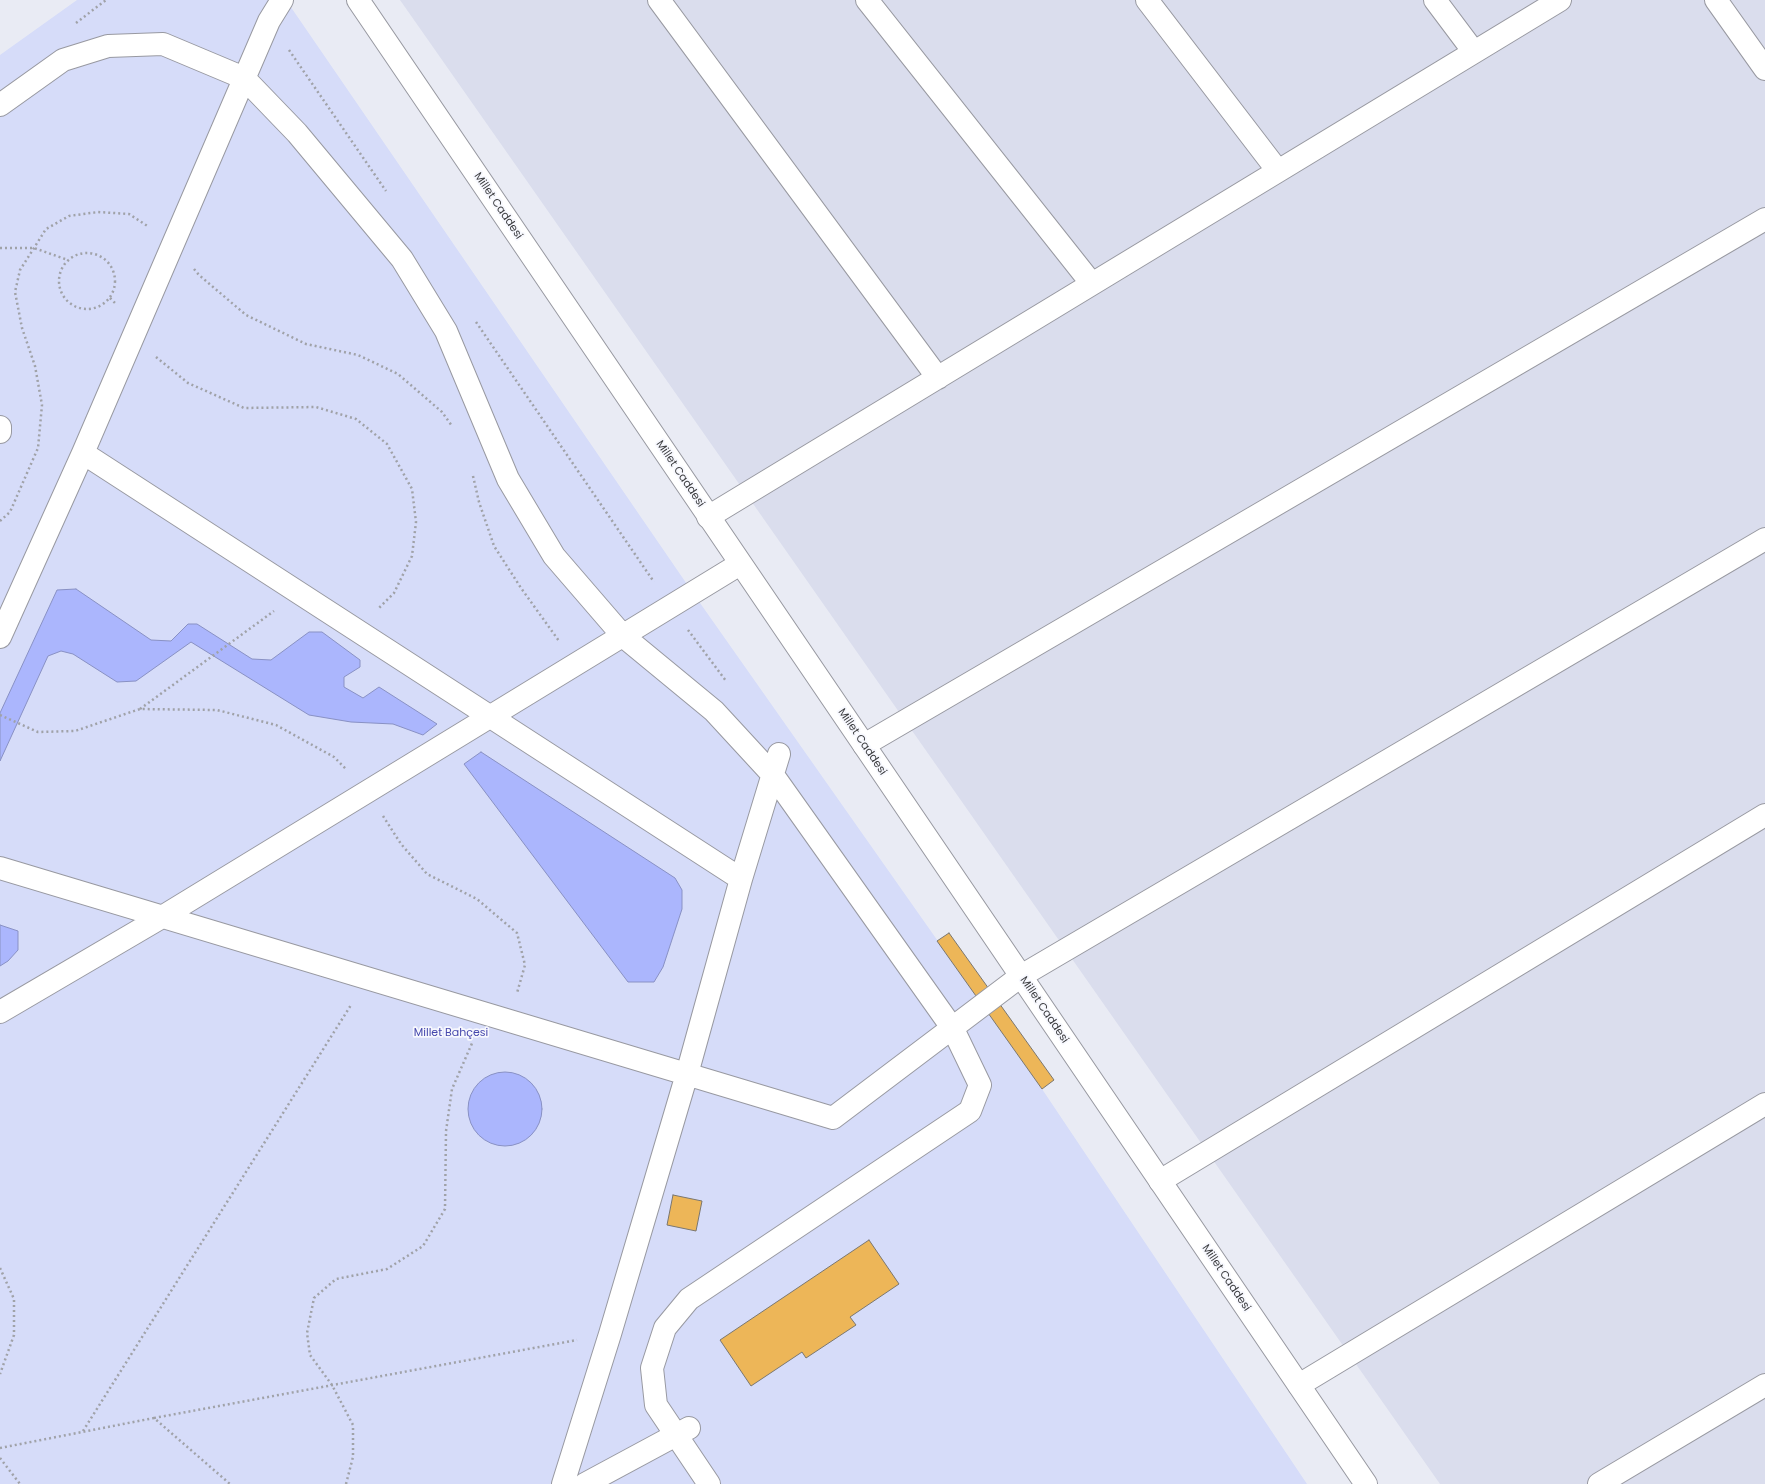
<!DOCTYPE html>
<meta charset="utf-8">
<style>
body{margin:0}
canvas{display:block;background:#e9ebf4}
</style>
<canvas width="1765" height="1484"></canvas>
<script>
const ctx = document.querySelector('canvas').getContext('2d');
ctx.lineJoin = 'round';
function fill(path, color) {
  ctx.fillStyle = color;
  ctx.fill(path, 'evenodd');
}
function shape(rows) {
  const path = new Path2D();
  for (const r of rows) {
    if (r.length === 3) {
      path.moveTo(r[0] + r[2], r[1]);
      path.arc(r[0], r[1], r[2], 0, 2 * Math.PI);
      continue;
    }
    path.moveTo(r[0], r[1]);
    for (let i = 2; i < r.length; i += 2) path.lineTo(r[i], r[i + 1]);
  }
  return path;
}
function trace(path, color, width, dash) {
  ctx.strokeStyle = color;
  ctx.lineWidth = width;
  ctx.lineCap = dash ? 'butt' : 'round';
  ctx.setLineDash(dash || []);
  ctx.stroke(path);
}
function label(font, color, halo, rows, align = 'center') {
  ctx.font = font + ' Poppins,sans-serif';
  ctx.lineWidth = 3.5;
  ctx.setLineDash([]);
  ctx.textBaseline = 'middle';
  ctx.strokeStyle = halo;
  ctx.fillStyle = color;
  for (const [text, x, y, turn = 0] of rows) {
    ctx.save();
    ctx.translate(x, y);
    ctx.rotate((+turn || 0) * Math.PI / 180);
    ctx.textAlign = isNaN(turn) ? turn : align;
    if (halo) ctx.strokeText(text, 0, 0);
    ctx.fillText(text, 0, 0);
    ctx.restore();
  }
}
fill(shape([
 [400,0,1765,0,1765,1484,1440,1484]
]), '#dadded');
fill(shape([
 [77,0,286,0,693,593,1042,1089,1307,1484,0,1484,0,55]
]), '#d6dcf9');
const water = shape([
 [76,589,151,640,171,641,188,624,197,624,252,659,271,660,309,632,322,632,360,660,360,667,344,677,344,687,363,698,379,687,437,724,423,735,393,724,351,722,309,715,191,642,136,681,117,682,73,654,61,651,48,656,0,761,0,713,57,590,76,589],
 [481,752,675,878,682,890,682,909,663,967,654,982,628,982,464,764,481,752],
 [0,925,18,931,18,950,8,961,0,966,0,925],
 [505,1109,37]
]);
fill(water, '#abb6fd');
trace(water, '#8991c4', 1);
const building = shape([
 [949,933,1054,1080,1042,1089,937,941,949,933],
 [673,1195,702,1201,696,1231,667,1225,673,1195],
 [869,1240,899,1284,850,1317,856,1325,806,1358,802,1352,751,1386,720,1340,869,1240]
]);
fill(building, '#edb658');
trace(building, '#7b7770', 1);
const pedestrian = shape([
 [0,105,63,60,108,46,163,44,244,78,297,133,402,259,446,331,508,479,554,556,623,636,714,711,773,775,953,1029,980,1085,970,1111,689,1299,665,1328,652,1368,656,1405,709,1484],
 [0,427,0,432],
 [83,453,741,879],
 [0,637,83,453,269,21,282,0],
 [0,868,833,1118,1021,976],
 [0,1012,162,917,740,564],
 [563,1484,610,1334,687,1074,741,879,779,754],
 [585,1484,689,1428]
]);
const minor = shape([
 [659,0,938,378],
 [867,0,1092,284],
 [1147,0,1278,171],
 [1435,0,1474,52],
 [708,517,1560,0],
 [864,745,1765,219],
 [1021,976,1765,539],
 [1160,1181,1765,815],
 [1299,1385,1765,1104],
 [1599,1484,1765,1385]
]);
const secondary = shape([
 [358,0,1366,1484],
 [1716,0,1765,69]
]);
trace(pedestrian, '#9899a1', 24);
trace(minor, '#9899a1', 24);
trace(secondary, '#9899a1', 24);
trace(shape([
 [76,23,106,0],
 [289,50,386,191],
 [0,248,34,248,68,260],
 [87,281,28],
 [194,269,199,275,246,315,306,344,358,355,398,374,442,412,452,426],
 [110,298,115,303],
 [476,322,654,582],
 [156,357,188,383,244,408,316,407,356,419,387,444,412,489,416,522,412,556,394,593,378,609],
 [473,476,479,502,494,546,521,588,559,641],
 [0,521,10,512,38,448,42,405,35,366,22,328,15,292,20,270,46,229,69,216,98,212,129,214,149,227],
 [688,630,726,681],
 [140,709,274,611],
 [0,715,38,732,75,731,140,709,217,710,276,725,334,757,347,770],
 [383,816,401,844,427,874,477,899,517,933,525,965,517,993],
 [0,1268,14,1299,14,1335,0,1374],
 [154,1418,577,1340],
 [83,1431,351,1005],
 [0,1448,154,1418,230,1484],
 [0,1458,20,1484],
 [346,1484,353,1457,353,1425,332,1385,310,1355,307,1333,314,1298,336,1279,387,1269,423,1246,445,1209,446,1131,452,1089,473,1041]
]), '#a0a2a8', 2.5, [2, 3]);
trace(pedestrian, '#fff', 22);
trace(minor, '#fff', 22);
trace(secondary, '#fff', 22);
label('11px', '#3a3b3e', '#f7f8fe', [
 ["Millet Caddesi",498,206,56],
 ["Millet Caddesi",680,474,56],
 ["Millet Caddesi",862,742,56],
 ["Millet Caddesi",1044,1010,56],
 ["Millet Caddesi",1226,1278,56]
]);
label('11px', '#4648ad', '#f7f8fe', [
 ["Millet Bahçesi",451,1033]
]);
</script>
